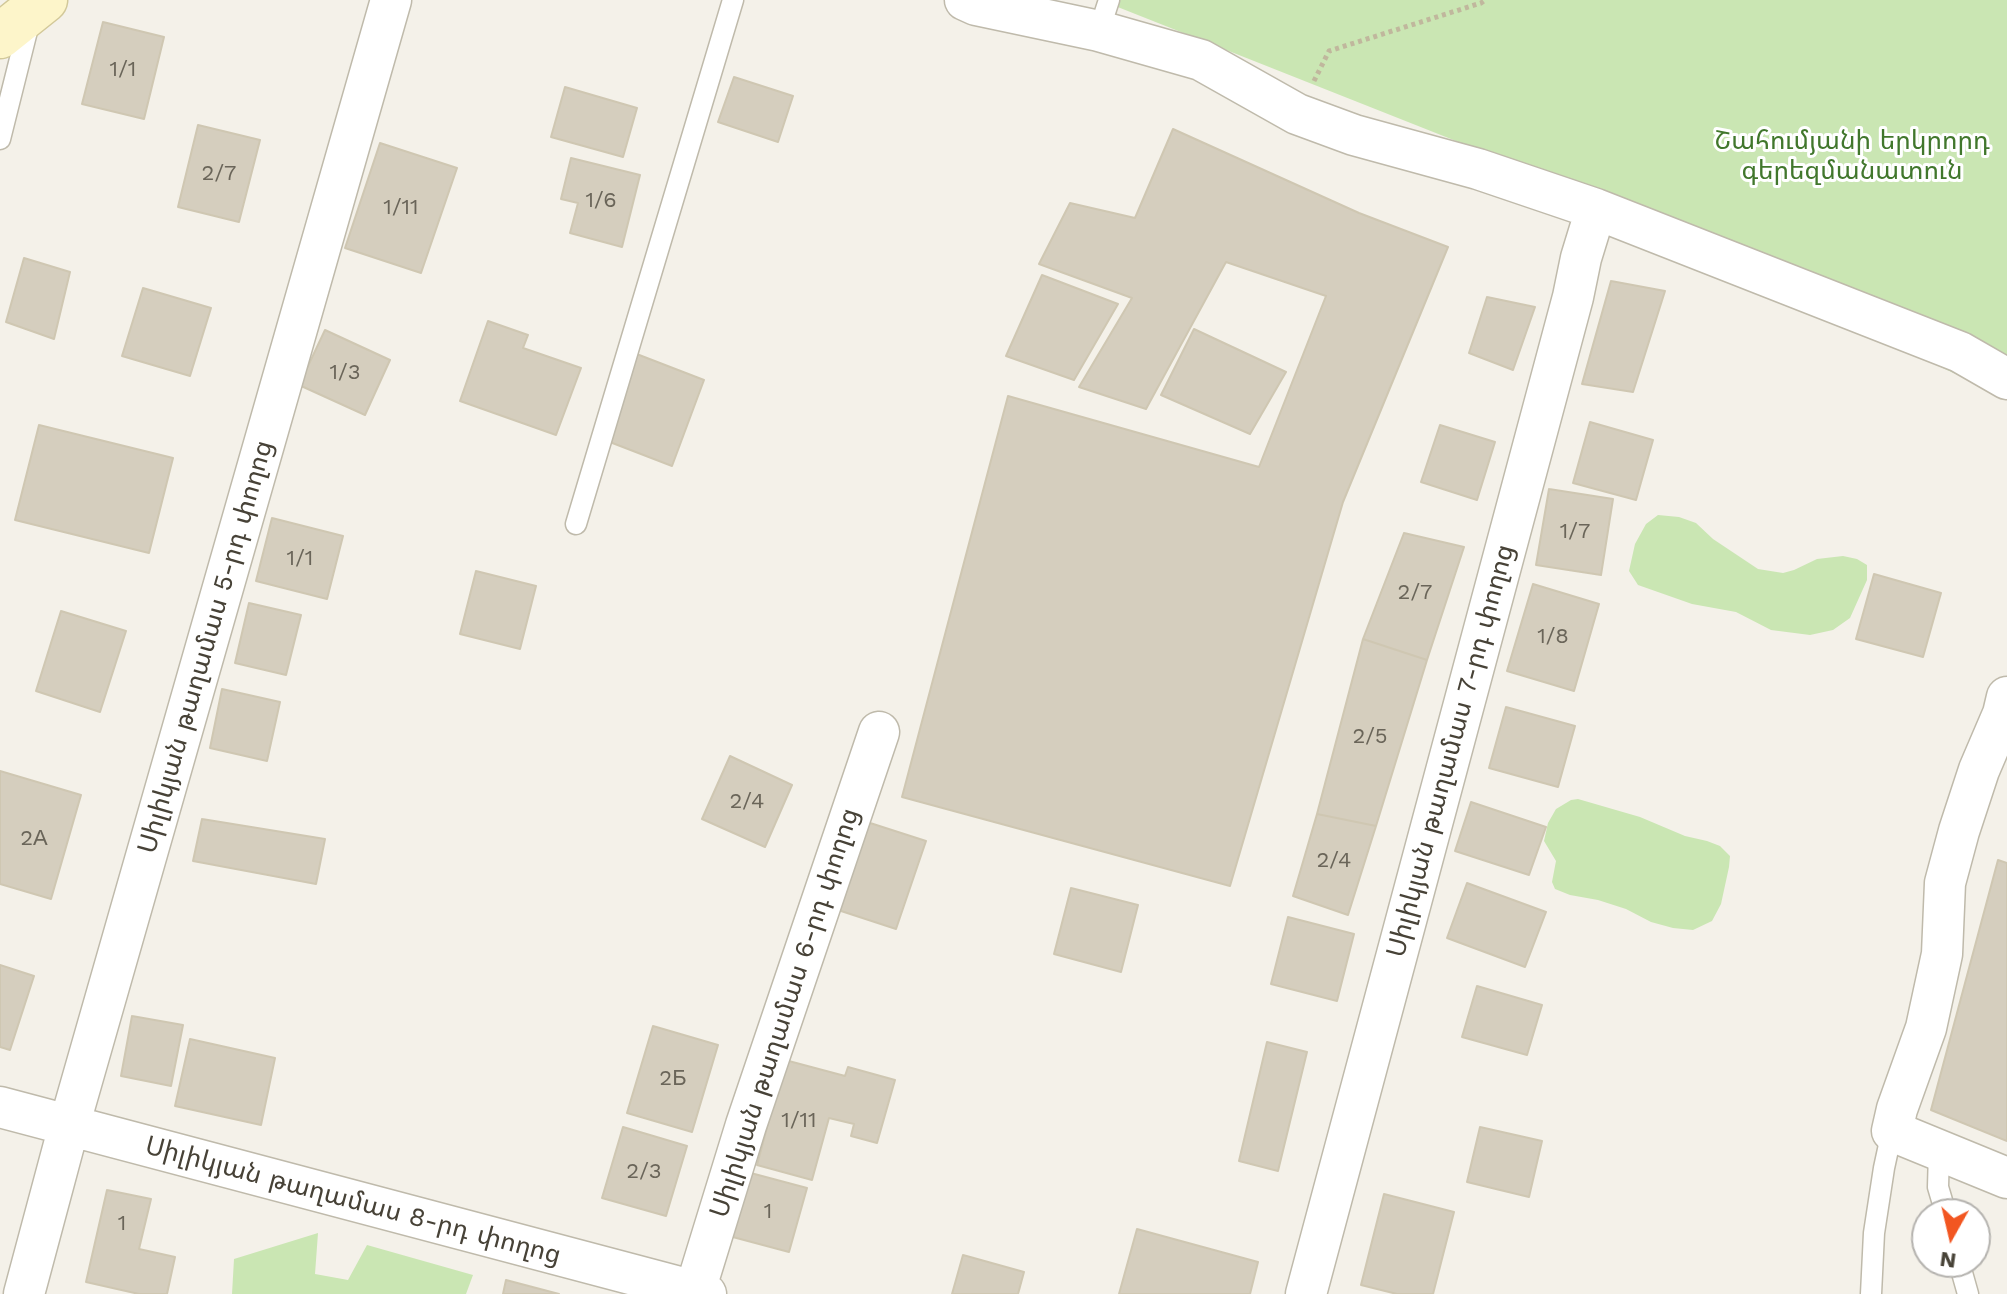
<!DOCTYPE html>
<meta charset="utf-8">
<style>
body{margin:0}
#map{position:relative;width:2007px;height:1294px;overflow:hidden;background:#f4f1e9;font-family:"Work Sans",sans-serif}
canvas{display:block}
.north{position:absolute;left:1911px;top:1198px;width:80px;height:80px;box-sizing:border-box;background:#fff;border:2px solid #b5b3af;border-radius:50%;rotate:188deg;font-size:22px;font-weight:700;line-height:32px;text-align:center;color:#474237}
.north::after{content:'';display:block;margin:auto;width:28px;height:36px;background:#f25621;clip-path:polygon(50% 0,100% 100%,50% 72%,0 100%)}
</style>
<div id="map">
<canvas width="2007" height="1294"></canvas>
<div class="north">N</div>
</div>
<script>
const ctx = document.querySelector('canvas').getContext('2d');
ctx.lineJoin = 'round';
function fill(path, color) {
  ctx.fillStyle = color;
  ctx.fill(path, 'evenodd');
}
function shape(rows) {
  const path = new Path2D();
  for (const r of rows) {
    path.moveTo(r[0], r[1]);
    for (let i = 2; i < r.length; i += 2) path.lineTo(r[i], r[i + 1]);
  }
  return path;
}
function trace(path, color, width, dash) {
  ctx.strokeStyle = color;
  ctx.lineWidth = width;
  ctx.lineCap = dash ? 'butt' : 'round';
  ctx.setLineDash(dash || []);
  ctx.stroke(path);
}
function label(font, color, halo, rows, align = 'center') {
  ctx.font = font + ' "Work Sans","Noto Sans Armenian",sans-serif';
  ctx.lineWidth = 6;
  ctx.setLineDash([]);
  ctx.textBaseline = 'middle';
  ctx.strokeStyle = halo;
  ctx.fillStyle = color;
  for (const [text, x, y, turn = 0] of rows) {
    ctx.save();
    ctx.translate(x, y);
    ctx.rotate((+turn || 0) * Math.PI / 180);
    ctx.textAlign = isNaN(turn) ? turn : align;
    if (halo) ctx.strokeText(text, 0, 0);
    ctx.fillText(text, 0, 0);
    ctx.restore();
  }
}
fill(shape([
 [1100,0,2007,0,2007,398,1456,141],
 [1658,515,1679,517,1696,523,1713,539,1758,569,1783,573,1794,570,1817,559,1843,556,1857,559,1867,565,1867,580,1850,618,1833,630,1810,635,1771,630,1736,612,1692,604,1638,585,1629,571,1635,544,1646,524],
 [1578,799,1640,817,1685,836,1707,841,1720,846,1730,856,1729,867,1721,904,1712,921,1693,930,1673,928,1651,922,1626,909,1598,900,1570,895,1555,889,1552,882,1556,861,1544,841,1548,823,1556,809,1571,800],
 [318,1233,315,1274,348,1280,367,1245,473,1275,466,1294,232,1294,234,1259]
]), '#cae6b3');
const building = shape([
 [103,22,164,37,144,119,82,104,103,22],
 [734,77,793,96,778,142,718,122,734,77],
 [565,87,637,108,623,157,551,137,565,87],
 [198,125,260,140,239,222,178,207,198,125],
 [1173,129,1359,213,1448,247,1343,502,1230,886,902,797,1008,396,1259,467,1326,296,1226,262,1146,409,1079,387,1132,298,1039,264,1070,203,1135,218,1173,129],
 [380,143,457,168,421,273,345,248,380,143],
 [571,158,640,175,622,247,570,233,578,203,561,199,571,158],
 [24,258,70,272,54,339,6,322,24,258],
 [1042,275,1118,304,1074,380,1006,356,1042,275],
 [1611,281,1665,291,1633,392,1582,384,1611,281],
 [143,288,211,308,190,376,122,356,143,288],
 [1487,297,1535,307,1513,370,1469,353,1487,297],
 [488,321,528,335,523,348,581,368,556,435,460,401,488,321],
 [1194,329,1286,372,1250,434,1161,395,1194,329],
 [325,330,390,360,365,415,299,385,325,330],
 [634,353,704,380,672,466,602,439,634,353],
 [1590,422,1653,440,1636,500,1573,483,1590,422],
 [39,425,173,458,149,553,15,520,39,425],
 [1440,425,1495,442,1477,500,1421,482,1440,425],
 [1549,489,1613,499,1601,575,1536,565,1549,489],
 [272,518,343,536,327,599,256,581,272,518],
 [1404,533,1464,547,1427,660,1363,639,1404,533],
 [476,571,536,586,520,649,460,634,476,571],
 [1874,574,1941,593,1923,657,1856,639,1874,574],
 [1533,584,1599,604,1574,691,1507,671,1533,584],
 [249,603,301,615,286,675,235,663,249,603],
 [61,611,126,631,100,712,36,691,61,611],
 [1363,639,1427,660,1376,826,1317,814,1363,639],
 [222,689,280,702,267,761,210,748,222,689],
 [1506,707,1575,726,1558,787,1489,768,1506,707],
 [730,756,792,785,765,847,702,819,730,756],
 [0,771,81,795,51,899,0,884,0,771],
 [1471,802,1546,827,1529,875,1455,851,1471,802],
 [1317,814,1376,826,1348,915,1293,896,1317,814],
 [202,819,325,839,316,884,193,861,202,819],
 [867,822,926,841,896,929,838,910,867,822],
 [1998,860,2007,863,2007,1141,1931,1110,1998,860],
 [1467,883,1546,912,1525,967,1447,938,1467,883],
 [1071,888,1138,905,1121,972,1054,954,1071,888],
 [1288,917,1354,934,1337,1001,1271,984,1288,917],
 [0,965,34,976,10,1050,0,1047,0,965],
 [1477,986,1542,1005,1527,1055,1462,1037,1477,986],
 [132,1016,183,1025,171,1086,121,1076,132,1016],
 [653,1026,718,1045,692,1132,627,1113,653,1026],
 [190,1039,275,1058,261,1125,175,1106,190,1039],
 [1267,1042,1307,1052,1278,1171,1239,1161,1267,1042],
 [785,1060,845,1076,848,1067,895,1080,877,1143,851,1136,854,1124,829,1118,812,1180,757,1165,785,1060],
 [623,1127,687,1146,666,1216,602,1198,623,1127],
 [1480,1127,1542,1141,1529,1197,1467,1182,1480,1127],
 [747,1172,807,1188,789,1252,729,1236,747,1172],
 [107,1190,151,1199,139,1249,175,1257,167,1294,139,1294,86,1282,107,1190],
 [1384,1194,1454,1212,1433,1294,1397,1294,1361,1285,1384,1194],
 [1137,1229,1258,1262,1250,1294,1119,1294,1137,1229],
 [963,1255,1024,1272,1018,1294,952,1294,963,1255],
 [506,1280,559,1294,503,1294,506,1280]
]);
fill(building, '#d5cebe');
trace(building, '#cfc7b2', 2);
const lane = shape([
 [1099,31,1109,0],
 [0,139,30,19],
 [576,524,733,0],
 [1939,1151,1938,1187,1946,1214],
 [1959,1262,1968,1294],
 [1871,1294,1874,1233,1884,1168,1892,1131]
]);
const street = shape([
 [965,0,976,5,1099,31,1201,60,1297,114,1354,135,1478,169,1596,209,1960,352,2007,379],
 [2007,697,2003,714,1979,770,1959,831,1945,883,1942,954,1926,1028,1897,1109,1892,1131,2007,1178],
 [0,1107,706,1294],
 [24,1294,69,1126,391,0],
 [694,1294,746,1125,879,732],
 [1306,1294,1573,297,1581,258,1596,209]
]);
const secondary = shape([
 [0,36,45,0]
]);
trace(lane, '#bfbaab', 23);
trace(street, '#bfbaab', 43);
trace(secondary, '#d2c899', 47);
trace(shape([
 [1314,81,1329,51,1481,3,1485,0]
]), '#c0b79d', 5, [4, 4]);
trace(lane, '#fff', 20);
trace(street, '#fff', 40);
trace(secondary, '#fdf5ca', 44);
label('22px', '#6a6559', null, [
 ["1/1",123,70],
 ["2/7",219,174],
 ["1/6",601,201],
 ["1/11",401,208],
 ["1/3",345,373],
 ["1/7",1575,532],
 ["1/1",300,559],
 ["2/7",1415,593],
 ["1/8",1553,637],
 ["2/5",1370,737],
 ["2/4",747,802],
 ["2А",34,839],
 ["2/4",1334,861],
 ["2Б",673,1079],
 ["1/11",799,1121],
 ["2/3",644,1172],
 ["1",768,1212],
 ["1",122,1224]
]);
label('26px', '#41772c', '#fff', [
 ["Շահումյանի երկրորդ",1852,141],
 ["գերեզմանատուն",1852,171]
]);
label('26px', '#474237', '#fff', [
 ["Սիլիկյան թաղամաս 5-րդ փողոց",206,647,-74],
 ["Սիլիկյան թաղամաս 7-րդ փողոց",1451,751,-75],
 ["Սիլիկյան թաղամաս 6-րդ փողոց",785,1013,-72],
 ["Սիլիկյան թաղամաս 8-րդ փողոց",353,1201,15]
]);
</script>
